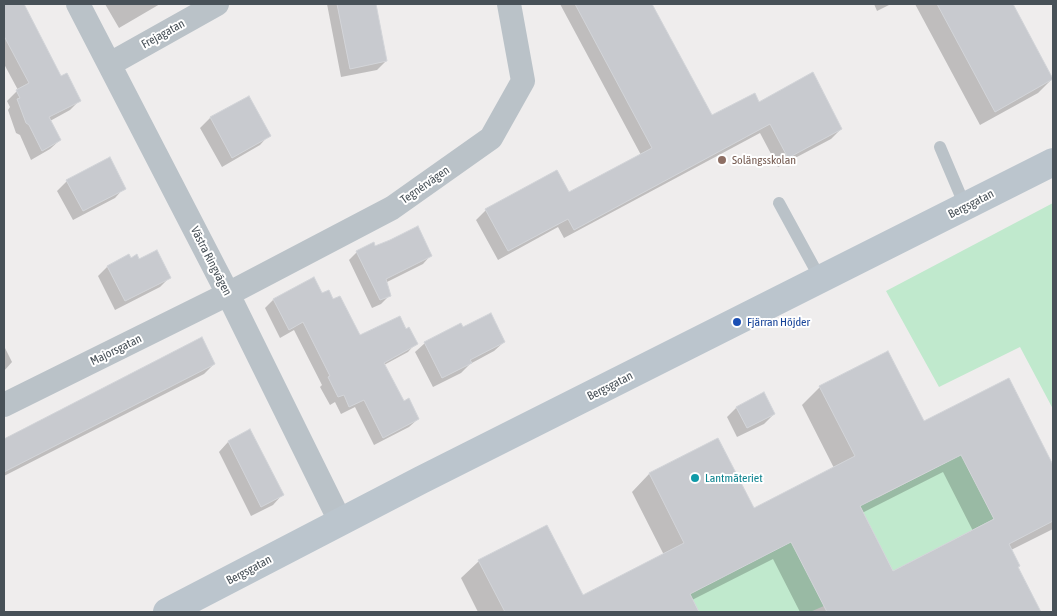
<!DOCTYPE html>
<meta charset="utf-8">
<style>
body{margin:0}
#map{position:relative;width:1057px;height:616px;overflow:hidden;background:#efeded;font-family:"Asap Condensed",sans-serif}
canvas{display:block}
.frame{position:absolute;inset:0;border:5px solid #485158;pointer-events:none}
</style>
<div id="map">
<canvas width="1057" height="616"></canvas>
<div class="frame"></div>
</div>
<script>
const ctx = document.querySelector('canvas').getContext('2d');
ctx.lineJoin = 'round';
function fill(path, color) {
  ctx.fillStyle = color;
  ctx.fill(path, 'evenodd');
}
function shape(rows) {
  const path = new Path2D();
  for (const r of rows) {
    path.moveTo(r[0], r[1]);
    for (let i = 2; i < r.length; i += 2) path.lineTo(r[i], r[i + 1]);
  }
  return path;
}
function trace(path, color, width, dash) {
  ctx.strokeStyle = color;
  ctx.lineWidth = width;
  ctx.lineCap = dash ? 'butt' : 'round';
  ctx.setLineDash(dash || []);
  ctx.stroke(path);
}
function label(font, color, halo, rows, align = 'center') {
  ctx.font = font + ' "Asap Condensed",sans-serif';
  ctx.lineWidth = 4;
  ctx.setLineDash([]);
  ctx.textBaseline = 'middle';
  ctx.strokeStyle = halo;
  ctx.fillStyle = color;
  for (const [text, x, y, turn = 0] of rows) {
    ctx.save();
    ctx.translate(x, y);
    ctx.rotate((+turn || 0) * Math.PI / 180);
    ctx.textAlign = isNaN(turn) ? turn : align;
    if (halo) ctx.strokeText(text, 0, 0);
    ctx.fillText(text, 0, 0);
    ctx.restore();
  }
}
fill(shape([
 [1053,203,1053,409,1020,347,939,387,886,291],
 [953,438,994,519,893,571,852,490,877,498,945,463],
 [783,525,824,606,810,612,699,612,681,577]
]), '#c0e9cd');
fill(shape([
 [4,4,23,4,60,78,80,100,70,110,50,121,60,140,50,149,31,160,20,135,16,133,8,110,10,107,7,101,18,90,4,64],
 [105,4,160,4,119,28],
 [327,4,375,4,386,61,377,70,341,77],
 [560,4,650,4,711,117,759,103,841,129,831,139,778,167,760,133,564,238,558,227,498,260,476,220,486,210,568,194,641,155],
 [874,4,891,4,877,11],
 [915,4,1012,4,1052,79,1038,93,980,125],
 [248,98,269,135,260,145,222,167,200,128,210,118],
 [67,181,124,188,115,198,73,220,57,191],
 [374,247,431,255,423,264,385,283,389,296,381,304,372,308,349,260,357,252],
 [128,256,130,259,138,260,170,277,160,287,115,310,98,276,107,267],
 [313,279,321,294,332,300,360,336,406,330,416,343,408,352,384,365,403,403,418,419,409,427,374,445,355,407,341,414,335,402,330,405,320,387,322,385,294,330,280,338,265,308,273,300],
 [463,329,504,342,494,351,470,364,461,373,433,387,415,352,425,343],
 [201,339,214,364,204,374,4,476,4,439],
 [4,346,12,362,4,371],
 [1009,380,1053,467,1053,529,1011,550,1017,568,1039,612,800,612,773,559,692,600,698,612,478,612,461,578,479,561,583,597,664,555,632,492,649,474,717,440,753,510,834,468,802,405,820,387,923,423],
 [943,472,973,531,892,572,862,513],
 [736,408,774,414,764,424,737,437,727,417],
 [228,442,282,495,273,505,251,516,219,452]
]), '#0003');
const building = shape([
 [4,4,24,4,61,76,67,73,81,101,49,117,61,140,42,151,29,125,26,123,17,99,20,98,16,90,29,83,4,36,4,4],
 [337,4,376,4,387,61,350,69,337,4],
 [575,4,652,4,712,115,755,93,759,102,813,72,842,129,788,158,770,124,574,230,568,219,508,251,485,209,557,170,569,192,652,148,575,4],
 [937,4,1013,4,1053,79,995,112,937,4],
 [249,96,271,136,232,158,210,117,249,96],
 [110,157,126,189,83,211,66,180,110,157],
 [418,226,432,256,386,279,391,296,380,300,356,251,374,242,375,246,390,240,418,226],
 [157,250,171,278,125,301,107,266,129,254,131,258,137,254,139,259,157,250],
 [314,277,322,293,329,290,333,299,340,296,360,335,400,316,406,329,409,327,418,344,384,363,404,401,409,398,419,419,383,438,364,400,349,407,344,395,338,397,328,377,330,376,303,322,289,330,273,299,314,277],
 [491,313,505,342,470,360,472,363,442,378,424,342,461,323,463,327,491,313],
 [202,337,215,364,4,472,4,439,202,337],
 [888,351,924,421,1009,378,1053,465,1053,521,1009,544,1020,566,1018,567,1041,612,827,612,791,542,690,594,699,612,505,612,478,560,547,525,583,595,684,543,649,473,718,438,754,508,855,456,819,386,888,351],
 [961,455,994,519,893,571,860,506,961,455],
 [764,392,775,414,747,428,736,407,764,392],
 [250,429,284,495,261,507,228,441,250,429]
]);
fill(building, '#c8cacf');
trace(building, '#d2d4d8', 1);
trace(shape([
 [940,147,965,206],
 [779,203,821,280]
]), '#bac2c8', 12);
trace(shape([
 [78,4,228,294,340,521],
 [110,64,217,4],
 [4,405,228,294,392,208,491,138,523,81,509,4]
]), '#bac2c8', 24);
trace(shape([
 [167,612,421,480,1053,162]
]), '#bbc5cd', 28);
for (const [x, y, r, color] of [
 [722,160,5,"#8d6e63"],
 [737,322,5,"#1a4fb4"],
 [695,478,5,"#0f9aa8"]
]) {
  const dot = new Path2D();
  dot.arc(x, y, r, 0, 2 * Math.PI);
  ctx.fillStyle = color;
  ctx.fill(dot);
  trace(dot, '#fff', 2);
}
label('12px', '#485158', '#fff', [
 ["Frejagatan",163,34,-29],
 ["Tegnérvägen",425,185,-35],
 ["Bergsgatan",971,204,-27],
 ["Västra Ringvägen",211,261,63],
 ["Majorsgatan",116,350,-26],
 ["Bergsgatan",610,386,-27],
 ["Bergsgatan",249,570,-28]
]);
label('12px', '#785e54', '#fff', [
 ["Solängsskolan",732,160]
], 'left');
label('12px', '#164399', '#fff', [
 ["Fjärran Höjder",747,322]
], 'left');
label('12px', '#0d838f', '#fff', [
 ["Lantmäteriet",705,478]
], 'left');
</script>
